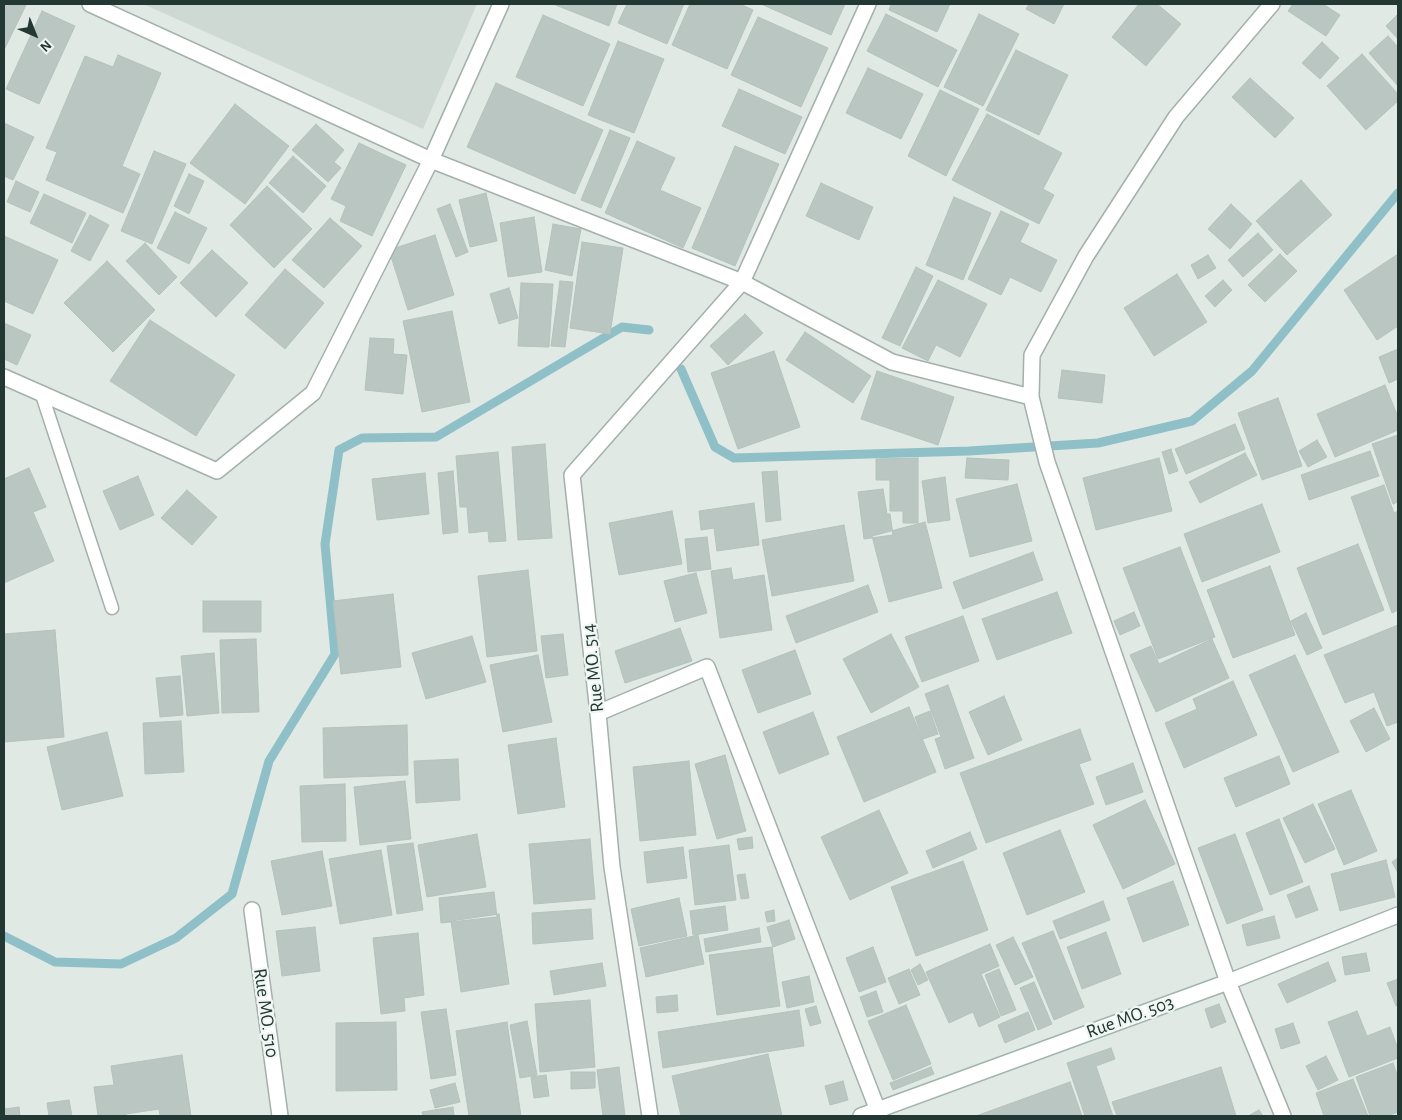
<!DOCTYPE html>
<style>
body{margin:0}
#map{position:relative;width:1402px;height:1120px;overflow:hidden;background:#e1e9e5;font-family:"Alegreya Sans",sans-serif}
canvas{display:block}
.frame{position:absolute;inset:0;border:5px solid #233832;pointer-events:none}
.north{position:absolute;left:10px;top:10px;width:50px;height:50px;-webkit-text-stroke:4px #f0f6f3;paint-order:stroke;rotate:136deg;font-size:14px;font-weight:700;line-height:20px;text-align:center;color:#233832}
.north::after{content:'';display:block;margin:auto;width:18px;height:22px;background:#233832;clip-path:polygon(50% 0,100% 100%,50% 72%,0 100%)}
</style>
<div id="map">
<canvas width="1402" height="1120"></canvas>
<div class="frame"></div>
<div class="north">N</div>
</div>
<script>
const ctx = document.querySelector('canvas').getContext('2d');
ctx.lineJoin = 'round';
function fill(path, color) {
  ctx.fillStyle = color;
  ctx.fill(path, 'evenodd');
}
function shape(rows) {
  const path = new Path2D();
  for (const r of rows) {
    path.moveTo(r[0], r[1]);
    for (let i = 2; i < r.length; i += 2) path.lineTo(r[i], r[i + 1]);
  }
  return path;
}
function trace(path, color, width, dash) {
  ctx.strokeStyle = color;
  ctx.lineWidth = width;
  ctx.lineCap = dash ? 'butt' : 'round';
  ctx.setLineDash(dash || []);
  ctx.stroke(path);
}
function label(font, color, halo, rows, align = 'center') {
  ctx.font = font + ' "Alegreya Sans",sans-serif';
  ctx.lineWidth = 4.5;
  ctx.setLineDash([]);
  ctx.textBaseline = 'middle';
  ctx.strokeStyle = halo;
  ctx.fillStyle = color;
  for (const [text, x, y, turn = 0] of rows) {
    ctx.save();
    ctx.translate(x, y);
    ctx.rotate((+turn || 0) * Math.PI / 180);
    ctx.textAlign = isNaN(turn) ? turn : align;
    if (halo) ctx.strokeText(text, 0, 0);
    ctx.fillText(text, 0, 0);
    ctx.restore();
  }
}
fill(shape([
 [143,4,477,4,423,129]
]), '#cfd9d4');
trace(shape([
 [681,369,715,447,734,458,969,451,1098,443,1192,421,1252,371,1398,193],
 [4,936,55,962,121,964,176,938,232,894,269,761,335,654,325,544,339,450,362,438,436,437,622,327,649,330]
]), '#8fc0c8', 9);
const building = shape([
 [4,4,22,4,26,5,4,50,4,4],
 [553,4,617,4,609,26,553,4],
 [627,4,684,4,667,44,618,23,627,4],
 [690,4,740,4,753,10,727,69,672,45,690,4],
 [761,4,845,4,831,35,761,4],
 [891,4,950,4,937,32,889,10,891,4],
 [1029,4,1064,4,1054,24,1026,9,1029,4],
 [1139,4,1157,4,1181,24,1146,66,1112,37,1139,4],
 [1293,4,1323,4,1340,15,1326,36,1288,11,1293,4],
 [42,11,75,26,39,104,6,89,42,11],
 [886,14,957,50,938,87,867,51,886,14],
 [979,14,1019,34,983,106,944,87,979,14],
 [1398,14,1398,39,1386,26,1398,14],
 [543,15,610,44,583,106,516,77,543,15],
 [758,17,828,48,801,107,731,75,758,17],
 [1388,36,1398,47,1398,86,1369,53,1388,36],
 [618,41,664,59,634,133,588,115,618,41],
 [1322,42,1339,58,1320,79,1302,63,1322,42],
 [1016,50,1068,75,1039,135,986,110,1016,50],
 [1362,54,1398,94,1398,101,1366,130,1327,86,1362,54],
 [118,55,161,73,122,166,140,174,123,213,46,180,57,152,46,148,85,56,113,67,118,55],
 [868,68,923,94,901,139,846,113,868,68],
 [1250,78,1294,118,1275,138,1232,97,1250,78],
 [496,83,603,130,575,194,467,147,496,83],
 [739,89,802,117,785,154,722,126,739,89],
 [940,90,979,109,946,176,908,156,940,90],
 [235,104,289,146,245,204,190,163,235,104],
 [987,114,1062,153,1043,189,1054,195,1039,224,952,180,987,114],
 [4,123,34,137,13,180,4,176,4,123],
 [316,124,344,150,334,162,341,168,328,182,292,150,316,124],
 [610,130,630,138,601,208,581,200,610,130],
 [637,141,675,158,660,190,701,208,683,248,605,213,637,141],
 [359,143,406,165,372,236,340,221,346,206,331,199,359,143],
 [735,146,779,164,735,266,692,248,735,146],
 [154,151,186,164,152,244,121,231,154,151],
 [293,156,326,186,303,213,269,183,293,156],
 [189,174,204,181,189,214,174,206,189,174],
 [1301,180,1332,215,1287,255,1256,221,1301,180],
 [16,181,39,192,30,212,7,202,16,181],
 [821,183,873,207,859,240,806,216,821,183],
 [267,186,312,229,274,268,230,225,267,186],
 [486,193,497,241,470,247,459,200,486,193],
 [44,194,86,213,72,243,30,223,44,194],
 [954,197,991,213,963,280,926,265,954,197],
 [450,204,468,252,456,257,437,209,450,204],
 [1231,204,1252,224,1230,249,1208,229,1231,204],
 [1001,211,1029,224,1020,242,1057,260,1041,292,1010,277,1001,295,968,279,1001,211],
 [175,212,207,228,189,264,157,248,175,212],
 [90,215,109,225,90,261,71,251,90,215],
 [534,217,542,272,508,277,500,223,534,217],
 [330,218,362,246,324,288,292,260,330,218],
 [553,224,581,229,572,276,545,270,553,224],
 [1258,233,1273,250,1243,277,1228,260,1258,233],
 [435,235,454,295,408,310,389,250,435,235],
 [4,236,58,260,33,314,4,301,4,236],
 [582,242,623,248,610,334,570,328,582,242],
 [145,243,177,277,159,295,126,261,145,243],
 [212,250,248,283,216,317,180,283,212,250],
 [1280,254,1297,271,1265,302,1248,285,1280,254],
 [1398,254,1398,326,1377,340,1344,290,1398,254],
 [1208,255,1216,268,1198,279,1191,265,1208,255],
 [107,261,155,310,113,352,64,303,107,261],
 [916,267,933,276,900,346,882,338,916,267],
 [285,269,324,303,285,349,245,315,285,269],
 [1177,274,1207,322,1154,356,1124,308,1177,274],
 [938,280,987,304,960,357,936,345,928,361,902,348,938,280],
 [1223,280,1232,290,1215,307,1205,296,1223,280],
 [560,281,573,282,565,347,551,346,560,281],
 [521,283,553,284,549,347,518,346,521,283],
 [509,288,518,318,499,324,490,294,509,288],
 [452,311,470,402,422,412,403,321,452,311],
 [745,314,763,333,728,365,710,346,745,314],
 [150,320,235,375,196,436,110,381,150,320],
 [4,323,31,335,17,365,4,359,4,323],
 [805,332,871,376,853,403,786,360,805,332],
 [370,338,394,339,393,354,407,355,403,394,365,390,370,338],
 [1398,349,1398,379,1389,383,1379,357,1398,349],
 [774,351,800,427,738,449,711,373,774,351],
 [1062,370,1105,375,1102,403,1058,398,1062,370],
 [877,371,954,397,938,445,861,419,877,371],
 [1385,385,1398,417,1398,430,1335,457,1317,414,1385,385],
 [1278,398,1302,466,1262,480,1238,413,1278,398],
 [1235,424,1245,449,1186,474,1175,449,1235,424],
 [1398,435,1398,502,1393,504,1372,444,1398,435],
 [1317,440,1327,457,1308,467,1299,451,1317,440],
 [545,444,552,538,518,540,512,447,545,444],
 [1171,449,1178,471,1169,474,1162,452,1171,449],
 [1370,451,1379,476,1309,500,1301,475,1370,451],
 [498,452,506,541,489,542,488,531,469,533,467,507,460,507,456,456,498,452],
 [1245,453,1257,475,1200,503,1189,482,1245,453],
 [918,458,918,523,903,523,903,511,890,511,890,480,876,480,876,459,918,458],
 [967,458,1009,460,1008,480,965,478,967,458],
 [1159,458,1172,511,1096,530,1083,478,1159,458],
 [29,468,46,507,33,512,54,561,4,583,4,479,29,468],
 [453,471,458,532,443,534,438,473,453,471],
 [777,471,781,520,766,522,762,472,777,471],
 [425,473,429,514,377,520,372,479,425,473],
 [138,476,154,515,120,530,103,491,138,476],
 [945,477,950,520,928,523,922,481,945,477],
 [1017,484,1032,541,970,557,956,499,1017,484],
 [1384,485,1394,513,1398,511,1398,610,1392,613,1351,497,1384,485],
 [883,489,887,514,890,514,893,535,864,539,858,492,883,489],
 [187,490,217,517,192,545,161,518,187,490],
 [754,503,759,545,717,551,714,528,701,530,699,511,754,503],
 [1262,504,1280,552,1202,582,1184,534,1262,504],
 [672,511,682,564,619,575,609,523,672,511],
 [925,522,942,588,889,602,872,536,925,522],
 [844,525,854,581,772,596,762,540,844,525],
 [707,537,711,569,688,572,685,539,707,537],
 [1358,544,1384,610,1323,635,1297,568,1358,544],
 [1180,547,1215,637,1158,659,1123,568,1180,547],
 [1033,552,1043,580,963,609,953,582,1033,552],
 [1270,566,1295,635,1233,658,1207,590,1270,566],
 [731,568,733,580,764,575,772,630,720,638,711,571,731,568],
 [528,570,537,651,487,657,478,576,528,570],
 [696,573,707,613,675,622,664,581,696,573],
 [868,585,878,612,796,643,786,616,868,585],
 [1057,592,1072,633,997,660,982,619,1057,592],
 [393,594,401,667,341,674,333,601,393,594],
 [203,601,261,601,261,632,203,632,203,601],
 [1134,612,1140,626,1120,635,1114,621,1134,612],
 [1306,613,1322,648,1307,655,1291,621,1306,613],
 [963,616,979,661,922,682,905,637,963,616],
 [1398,625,1398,722,1387,726,1374,692,1345,703,1324,655,1398,625],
 [680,628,692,661,625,683,615,651,680,628],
 [55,630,64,737,4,742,4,634,55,630],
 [563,634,568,675,546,678,541,636,563,634],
 [891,634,919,687,871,713,843,659,891,634],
 [472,636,486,682,426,699,412,653,472,636],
 [256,639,259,712,222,713,220,640,256,639],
 [1212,639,1229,678,1156,712,1130,655,1151,646,1159,664,1212,639],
 [795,650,811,694,758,713,742,670,795,650],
 [214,653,219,713,187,716,181,656,214,653],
 [538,655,552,722,503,732,490,665,538,655],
 [1295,655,1339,752,1293,772,1249,675,1295,655],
 [180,676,183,715,160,717,156,678,180,676],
 [1233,681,1257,735,1184,768,1165,723,1197,709,1193,699,1233,681],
 [948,685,974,758,945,769,935,739,941,737,925,694,948,685],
 [1004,696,1022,740,988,755,969,712,1004,696],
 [909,707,936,772,864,802,837,737,909,707],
 [1374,708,1390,739,1366,752,1350,721,1374,708],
 [930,711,938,734,923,739,915,717,930,711],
 [813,712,829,754,779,774,763,732,813,712],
 [181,721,184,772,145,774,143,723,181,721],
 [407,725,408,775,324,778,323,728,407,725],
 [1080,729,1091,760,1079,764,1094,804,986,843,960,773,1080,729],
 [107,732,123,796,62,810,47,747,107,732],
 [556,738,565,807,518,814,508,745,556,738],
 [725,755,746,831,717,839,695,764,725,755],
 [1279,756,1290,784,1236,807,1224,778,1279,756],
 [458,759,460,800,416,803,414,761,458,759],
 [689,761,696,835,640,841,633,767,689,761],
 [1133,763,1143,792,1106,805,1096,777,1133,763],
 [405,781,411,839,360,845,354,787,405,781],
 [345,784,346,841,302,842,300,786,345,784],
 [1351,790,1377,851,1344,865,1318,804,1351,790],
 [1145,800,1175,864,1123,889,1093,825,1145,800],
 [1313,804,1335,849,1305,863,1283,818,1313,804],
 [879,810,908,873,850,900,821,837,879,810],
 [1279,819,1303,882,1270,895,1246,833,1279,819],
 [1060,830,1085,892,1027,915,1003,853,1060,830],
 [970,832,977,849,933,868,926,851,970,832],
 [477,834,486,887,427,897,418,845,477,834],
 [1235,834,1263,910,1227,924,1198,848,1235,834],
 [752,837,753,848,739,850,737,839,752,837],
 [590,839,595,899,534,904,529,844,590,839],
 [413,843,423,910,397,914,387,846,413,843],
 [729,845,736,900,695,905,689,850,729,845],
 [683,847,687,878,647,883,644,852,683,847],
 [381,850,392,915,340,924,329,859,381,850],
 [322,851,332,906,282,915,271,861,322,851],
 [1398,858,1398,873,1392,862,1398,858],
 [1386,860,1395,897,1340,911,1331,874,1386,860],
 [963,861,988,930,916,956,891,887,963,861],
 [745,874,749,898,741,899,737,875,745,874],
 [1173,881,1189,925,1143,942,1127,898,1173,881],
 [1309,886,1318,910,1296,918,1287,895,1309,886],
 [494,892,497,917,441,923,439,898,494,892],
 [679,898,687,936,639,946,631,909,679,898],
 [1103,901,1110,920,1060,939,1053,921,1103,901],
 [725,906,728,930,693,935,690,911,725,906],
 [591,909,593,939,533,944,532,913,591,909],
 [774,910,775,921,767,922,765,912,774,910],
 [499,914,509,984,461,992,451,921,499,914],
 [1274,916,1280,938,1247,946,1242,925,1274,916],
 [789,920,795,939,773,947,767,927,789,920],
 [315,927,320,971,282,976,276,931,315,927],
 [759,928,761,942,706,952,704,939,759,928],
 [1053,931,1084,1007,1054,1020,1022,943,1053,931],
 [1106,932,1121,974,1082,989,1067,947,1106,932],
 [418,933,424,995,404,998,405,1011,381,1014,373,938,418,933],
 [698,935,704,964,646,977,640,948,698,935],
 [1013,937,1033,977,1015,985,996,945,1013,937],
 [990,944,999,966,981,974,1000,1017,979,1027,973,1012,949,1023,926,972,990,944],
 [772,947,780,1006,717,1015,709,955,772,947],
 [873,947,886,982,859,992,846,958,873,947],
 [1366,953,1370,971,1345,975,1342,957,1366,953],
 [1328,962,1336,981,1287,1003,1278,984,1328,962],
 [602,963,606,986,554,995,550,971,602,963],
 [920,964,928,980,918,985,911,970,920,964],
 [909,969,920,995,899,1004,888,978,909,969],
 [999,969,1016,1010,1001,1016,985,975,999,969],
 [809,976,814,1002,787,1008,782,982,809,976],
 [1398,979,1398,1005,1396,1006,1387,983,1398,979],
 [1034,982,1052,1024,1038,1030,1020,988,1034,982],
 [876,991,883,1012,867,1017,860,997,876,991],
 [677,995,678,1011,657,1013,656,997,677,995],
 [590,1000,595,1067,540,1072,535,1004,590,1000],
 [1219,1004,1226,1022,1211,1028,1205,1009,1219,1004],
 [906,1005,931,1064,893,1080,868,1021,906,1005],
 [816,1006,821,1023,810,1026,805,1009,816,1006],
 [446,1009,456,1075,431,1079,421,1012,446,1009],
 [799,1010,804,1046,663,1068,658,1032,799,1010],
 [1357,1011,1367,1036,1390,1027,1398,1049,1398,1058,1349,1077,1328,1022,1357,1011],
 [1028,1012,1035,1030,1005,1043,998,1025,1028,1012],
 [527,1021,537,1075,520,1078,510,1025,527,1021],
 [396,1022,397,1090,336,1091,336,1023,396,1022],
 [507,1022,521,1116,469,1116,456,1031,507,1022],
 [1293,1023,1300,1043,1281,1049,1275,1029,1293,1023],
 [1111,1048,1115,1059,1096,1066,1113,1116,1085,1116,1067,1063,1111,1048],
 [768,1054,782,1116,681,1116,672,1076,768,1054],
 [182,1055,191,1116,160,1116,159,1109,126,1114,126,1116,98,1116,94,1087,114,1085,111,1066,182,1055],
 [1326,1056,1338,1080,1318,1090,1306,1066,1326,1056],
 [1393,1063,1398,1077,1398,1112,1390,1115,1390,1116,1370,1116,1356,1077,1393,1063],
 [619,1067,625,1116,603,1116,597,1070,619,1067],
 [931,1067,934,1074,893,1090,890,1083,931,1067],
 [1221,1067,1236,1116,1117,1116,1112,1102,1221,1067],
 [571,1072,595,1072,595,1088,571,1089,571,1072],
 [546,1075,549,1096,534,1098,531,1077,546,1075],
 [1353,1079,1368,1116,1324,1116,1316,1093,1353,1079],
 [843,1081,848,1100,830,1105,825,1086,843,1081],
 [1070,1082,1082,1116,976,1116,1070,1082],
 [455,1083,460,1102,435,1108,430,1090,455,1083],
 [69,1100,72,1116,49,1116,47,1103,69,1100],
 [19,1107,20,1116,4,1116,4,1109,19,1107],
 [453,1107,454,1116,423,1116,422,1112,453,1107],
 [1259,1110,1263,1116,1248,1116,1259,1110]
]);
fill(building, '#b9c6c1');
trace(building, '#b4c2bc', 1);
const lane = shape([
 [41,392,112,608]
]);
const street = shape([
 [90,4,431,160,742,282,892,362,1031,397],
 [1272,4,1176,117,1086,256,1032,355,1031,397,1047,462,1228,982,1283,1116],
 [4,377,217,471,313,393,431,160,501,4],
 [598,713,707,667,880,1116],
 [252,910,280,1116],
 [650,1116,612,867,598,713,572,475,742,282,868,4]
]);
const secondary = shape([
 [861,1116,1228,982,1398,915]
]);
trace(lane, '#a4b0ac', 15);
trace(street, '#a4b0ac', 18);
trace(secondary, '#a1b4ad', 18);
trace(lane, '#fff', 12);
trace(street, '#fff', 15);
trace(secondary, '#fff', 15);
label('19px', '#233832', '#f0f6f3', [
 ["Rue MO. 514",593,668,-96],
 ["Rue MO. 510",266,1013,82],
 ["Rue MO. 503",1130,1017,-20]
]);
</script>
